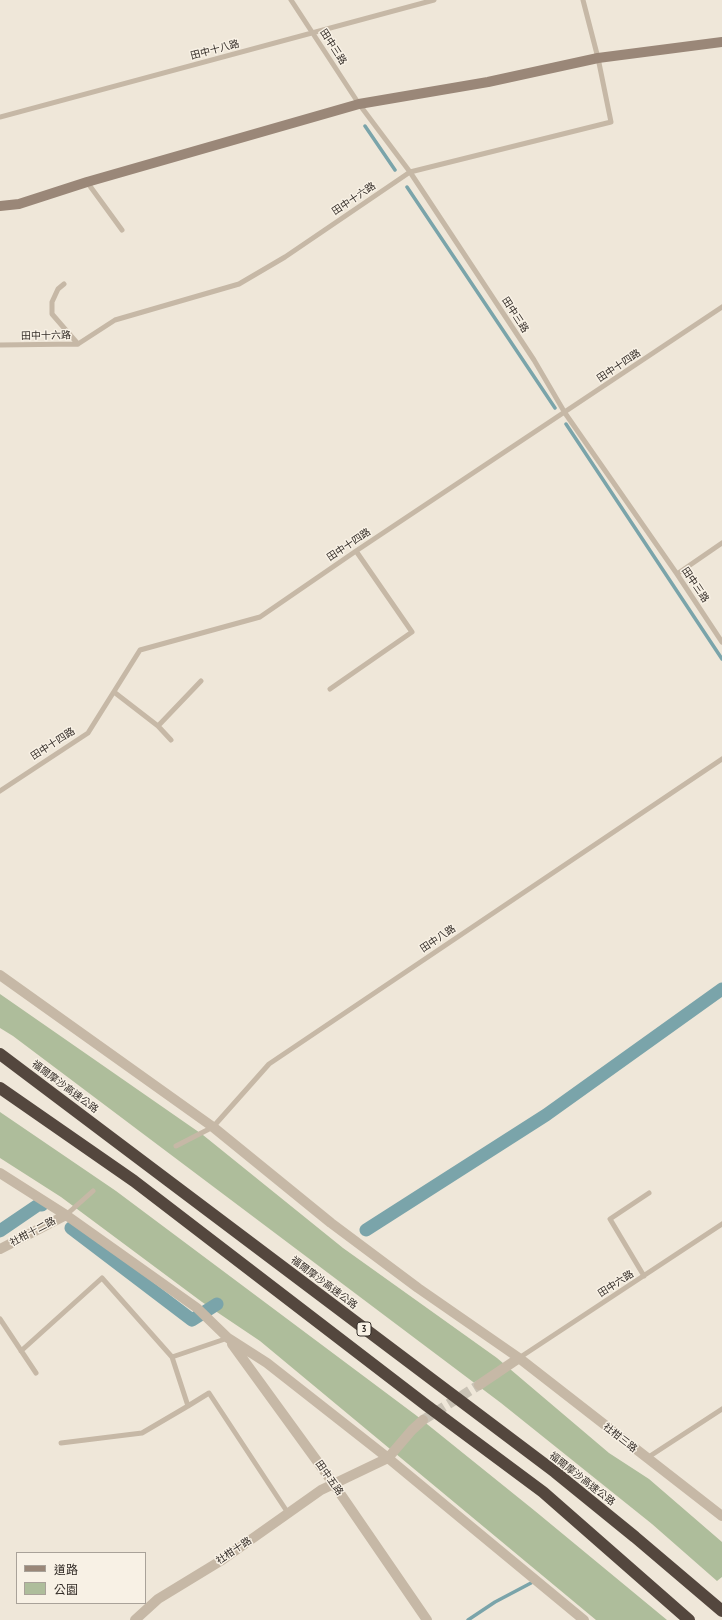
<!DOCTYPE html>
<meta charset="utf-8">
<style>
body{margin:0}
#map{position:relative;width:722px;height:1620px;overflow:hidden;background:#efe7d9;font-family:"PT Sans","Noto Sans TC",sans-serif}
canvas{display:block}
.legend{position:absolute;left:16px;top:1552px;width:130px;height:52px;box-sizing:border-box;background:#f8f1e5;border:1px solid #a9a299;margin:0;padding:5px 7px;list-style:none;font-size:12px;color:#332c27}
.legend li{display:flex;align-items:center;gap:8px;height:20px}
.legend b{width:20px;border:1px solid #a9a299}
</style>
<div id="map">
<canvas width="722" height="1620"></canvas>
<ul class="legend">
<li><b style="height:5px;background:#9a8778"></b>道路</li>
<li><b style="height:11px;background:#aebd9b"></b>公園</li>
</ul>
</div>
<script>
const ctx = document.querySelector('canvas').getContext('2d');
ctx.lineJoin = 'round';
function fill(path, color) {
  ctx.fillStyle = color;
  ctx.fill(path, 'evenodd');
}
function shape(rows) {
  const path = new Path2D();
  for (const r of rows) {
    path.moveTo(r[0], r[1]);
    for (let i = 2; i < r.length; i += 2) path.lineTo(r[i], r[i + 1]);
  }
  return path;
}
function trace(path, color, width, dash) {
  ctx.strokeStyle = color;
  ctx.lineWidth = width;
  ctx.lineCap = dash ? 'butt' : 'round';
  ctx.setLineDash(dash || []);
  ctx.stroke(path);
}
function label(font, color, halo, rows, align = 'center') {
  ctx.font = font + ' "PT Sans","Noto Sans TC",sans-serif';
  ctx.lineWidth = 3;
  ctx.setLineDash([]);
  ctx.textBaseline = 'middle';
  ctx.strokeStyle = halo;
  ctx.fillStyle = color;
  for (const [text, x, y, turn = 0] of rows) {
    ctx.save();
    ctx.translate(x, y);
    ctx.rotate((+turn || 0) * Math.PI / 180);
    ctx.textAlign = isNaN(turn) ? turn : align;
    if (halo) ctx.strokeText(text, 0, 0);
    ctx.fillText(text, 0, 0);
    ctx.restore();
  }
}
fill(shape([
 [0,994,203,1135,343,1248,497,1358,609,1453,649,1479,722,1542,722,1577,717,1581,652,1524,501,1403,13,1036,0,1028],
 [0,1112,116,1191,417,1416,535,1511,667,1620,596,1620,260,1341,202,1302,61,1197,0,1158]
]), '#aebd9b');
trace(shape([
 [365,126,395,170],
 [407,187,555,408],
 [566,424,722,659],
 [468,1620,495,1602,531,1583]
]), '#7aa4aa', 3.5);
trace(shape([
 [71,1228,192,1320,217,1304],
 [366,1230,546,1115,722,989],
 [0,1231,38,1205,42,1205]
]), '#7aa4aa', 13);
trace(shape([
 [423,1420,479,1385]
]), '#c9c2b5', 10, [10, 5]);
trace(shape([
 [291,0,359,104,410,172,534,360,565,413,677,574,722,642],
 [0,117,434,0],
 [87,182,122,230],
 [64,284,58,289,52,302,52,314,78,344],
 [0,345,78,344,115,320,239,284,285,257,410,172,611,122,598,58,583,0],
 [677,574,722,543],
 [330,689,412,632,356,551],
 [114,692,158,726,171,740],
 [158,726,201,681],
 [0,791,88,733,140,650,260,617,356,551,722,307],
 [176,1146,213,1127,269,1064,722,759],
 [66,1215,93,1191],
 [644,1276,610,1219,649,1193],
 [0,1319,36,1373],
 [21,1351,102,1278,172,1357,188,1406,209,1393,288,1513],
 [172,1357,228,1338],
 [519,1358,722,1224],
 [61,1443,142,1433,188,1406],
 [647,1458,722,1409]
]), '#c6b8a6', 5);
trace(shape([
 [0,975,213,1127,331,1223,418,1288,519,1358,479,1385],
 [0,1173,66,1215,197,1308,228,1338,267,1363,388,1458,584,1620],
 [0,1249,66,1215],
 [232,1344,333,1483,427,1620],
 [519,1358,722,1516],
 [135,1620,158,1599,222,1560,321,1490,388,1458,412,1430,423,1420]
]), '#c6b8a6', 10);
trace(shape([
 [0,206,19,204,87,182,359,104,488,82,598,58,722,42]
]), '#9a8778', 10);
trace(shape([
 [0,1054,555,1472,635,1537,722,1611],
 [0,1088,134,1181,426,1405,543,1492,689,1620]
]), '#54473e', 12);
for (const [x, y, w] of [
 [364,1329,14]
]) {
  const box = new Path2D();
  box.roundRect(x - w / 2, y - 7, w, 14, 3);
  ctx.fillStyle = '#f8f1e5';
  ctx.fill(box);
  trace(box, '#332c27', 1);
}
label('bold 9px', '#332c27', null, [
 ["3",364,1329]
]);
label('10px', '#332c27', '#f8f1e5', [
 ["田中三路",333,47,57],
 ["田中十八路",215,50,-15],
 ["田中十六路",354,199,-34],
 ["田中三路",515,315,57],
 ["田中十六路",46,336,-1],
 ["田中十四路",619,366,-34],
 ["田中十四路",349,545,-34],
 ["田中三路",695,585,56],
 ["田中十四路",53,744,-33],
 ["田中八路",438,939,-34],
 ["福爾摩沙高速公路",65,1087,37],
 ["社柑十二路",33,1232,-28],
 ["福爾摩沙高速公路",324,1283,37],
 ["田中六路",616,1284,-33],
 ["社柑三路",620,1438,38],
 ["田中五路",329,1478,55],
 ["福爾摩沙高速公路",582,1479,38],
 ["社柑十路",234,1551,-34]
]);
</script>
